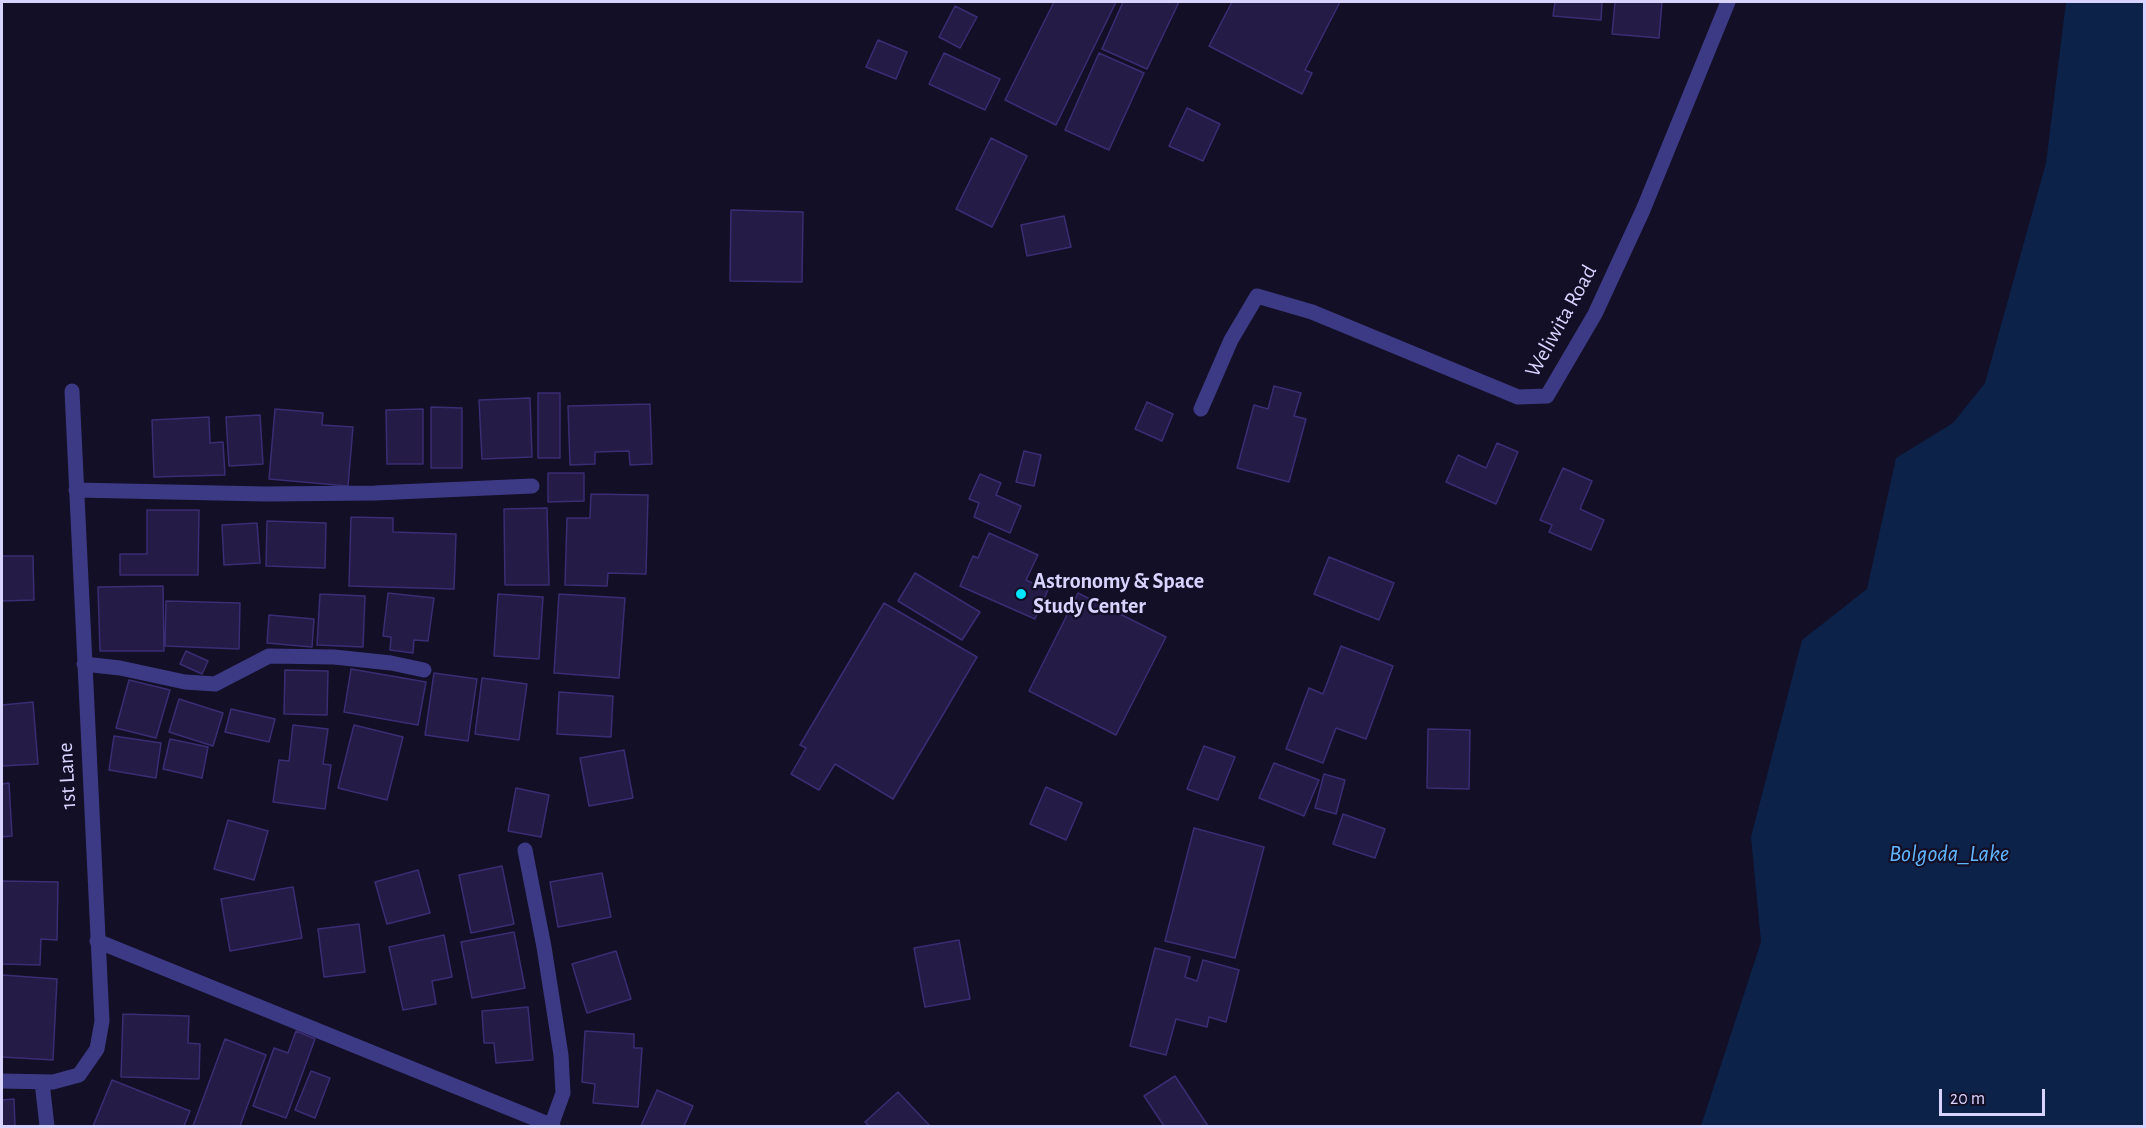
<!DOCTYPE html>
<style>
body{margin:0}
#map{position:relative;width:2146px;height:1128px;overflow:hidden;background:#130f26;font-family:"Alegreya Sans",sans-serif}
canvas{display:block}
.frame{position:absolute;inset:0;border:3px solid #d9d4ff;pointer-events:none}
.scale{position:absolute;left:1939px;top:1089px;width:106px;height:27px;box-sizing:border-box;border:3px solid #d9d4ff;border-top:0;padding-left:8px;font-size:18px;line-height:21px;white-space:nowrap;color:#d9d4ff;-webkit-text-stroke:4px #130f26;paint-order:stroke}
</style>
<div id="map">
<canvas width="2146" height="1128"></canvas>
<div class="frame"></div>
<div class="scale">20 m</div>
</div>
<script>
const ctx = document.querySelector('canvas').getContext('2d');
ctx.lineJoin = 'round';
function fill(path, color) {
  ctx.fillStyle = color;
  ctx.fill(path, 'evenodd');
}
function shape(rows) {
  const path = new Path2D();
  for (const r of rows) {
    path.moveTo(r[0], r[1]);
    for (let i = 2; i < r.length; i += 2) path.lineTo(r[i], r[i + 1]);
  }
  return path;
}
function trace(path, color, width, dash) {
  ctx.strokeStyle = color;
  ctx.lineWidth = width;
  ctx.lineCap = dash ? 'butt' : 'round';
  ctx.setLineDash(dash || []);
  ctx.stroke(path);
}
function label(font, color, halo, rows, align = 'center') {
  ctx.font = font + ' "Alegreya Sans",sans-serif';
  ctx.lineWidth = 4.5;
  ctx.setLineDash([]);
  ctx.textBaseline = 'middle';
  ctx.strokeStyle = halo;
  ctx.fillStyle = color;
  for (const [text, x, y, turn = 0] of rows) {
    ctx.save();
    ctx.translate(x, y);
    ctx.rotate((+turn || 0) * Math.PI / 180);
    ctx.textAlign = isNaN(turn) ? turn : align;
    if (halo) ctx.strokeText(text, 0, 0);
    ctx.fillText(text, 0, 0);
    ctx.restore();
  }
}
fill(shape([
 [2066,2,2144,2,2144,1126,1701,1126,1761,942,1751,837,1802,640,1867,589,1896,458,1953,423,1985,383,2046,163]
]), '#0c2248');
const building = shape([
 [1054,2,1116,2,1056,125,1005,100,1054,2],
 [1123,2,1179,2,1147,69,1102,49,1123,2],
 [1232,2,1340,2,1305,70,1312,73,1302,94,1209,46,1232,2],
 [1555,2,1602,2,1601,20,1553,16,1555,2],
 [1615,2,1662,2,1659,38,1612,34,1615,2],
 [955,6,977,17,960,48,939,37,955,6],
 [878,40,907,52,896,79,866,67,878,40],
 [944,53,1000,79,985,110,929,84,944,53],
 [1099,53,1144,73,1109,150,1065,130,1099,53],
 [1187,108,1220,124,1203,161,1169,146,1187,108],
 [991,138,1027,156,992,227,956,209,991,138],
 [731,210,803,212,802,282,730,281,731,210],
 [1064,216,1071,247,1027,256,1021,225,1064,216],
 [1274,386,1301,393,1294,416,1306,419,1289,482,1237,468,1254,405,1268,409,1274,386],
 [538,393,560,393,560,458,538,458,538,393],
 [530,398,532,457,482,459,479,400,530,398],
 [1147,402,1173,414,1162,441,1135,429,1147,402],
 [650,404,652,464,630,465,629,451,595,452,595,464,570,465,568,406,650,404],
 [431,407,462,408,462,468,431,468,431,407],
 [275,409,323,413,322,425,353,427,348,486,269,479,275,409],
 [423,409,423,464,387,464,386,410,423,409],
 [260,415,263,464,229,466,226,417,260,415],
 [209,417,210,443,223,442,225,475,154,477,152,420,209,417],
 [1497,443,1518,452,1496,504,1446,482,1458,455,1486,468,1497,443],
 [1024,451,1041,455,1034,486,1016,482,1024,451],
 [1563,468,1592,481,1580,509,1604,520,1591,550,1549,532,1552,525,1540,520,1563,468],
 [548,473,584,473,584,501,548,502,548,473],
 [980,474,1001,483,996,495,1021,506,1010,533,974,517,979,503,969,499,980,474],
 [591,494,648,495,646,574,608,573,607,586,565,585,567,518,590,518,591,494],
 [547,508,549,585,505,585,504,509,547,508],
 [147,510,199,510,198,575,120,575,120,554,147,554,147,510],
 [351,517,393,518,393,532,456,534,454,589,349,586,351,517],
 [267,521,326,523,325,568,266,566,267,521],
 [257,523,260,563,224,565,222,525,257,523],
 [989,533,1038,555,1026,580,1048,590,1035,619,960,586,973,556,978,558,989,533],
 [2,556,33,556,34,600,2,601,2,556],
 [1329,557,1394,583,1379,620,1314,594,1329,557],
 [915,573,980,612,962,640,898,601,915,573],
 [163,586,164,651,100,651,98,587,163,586],
 [388,593,434,598,428,641,414,640,413,653,390,650,391,637,383,636,388,593],
 [1078,593,1166,637,1116,735,1029,691,1078,593],
 [320,594,365,596,363,647,317,645,320,594],
 [498,594,543,597,539,659,494,656,498,594],
 [559,594,625,598,619,678,554,673,559,594],
 [166,601,240,603,239,649,165,646,166,601],
 [884,603,977,657,893,799,835,764,819,790,791,774,806,748,800,745,884,603],
 [269,615,314,619,312,647,267,643,269,615],
 [1341,646,1393,666,1366,739,1336,728,1323,763,1286,749,1309,688,1323,694,1341,646],
 [186,651,208,661,202,674,180,664,186,651],
 [351,669,426,682,418,725,344,712,351,669],
 [285,670,328,671,327,715,284,714,285,670],
 [434,673,477,679,468,741,425,735,434,673],
 [482,678,527,684,519,740,475,734,482,678],
 [129,680,170,690,156,738,116,728,129,680],
 [559,692,613,696,611,737,557,734,559,692],
 [179,699,223,713,213,746,169,732,179,699],
 [33,702,38,764,2,766,2,705,33,702],
 [231,709,275,719,269,742,225,732,231,709],
 [293,725,328,729,323,764,331,765,325,809,273,802,279,760,289,761,293,725],
 [354,725,403,737,387,800,338,788,354,725],
 [1428,729,1470,730,1469,789,1427,788,1428,729],
 [114,736,161,743,156,778,109,770,114,736],
 [170,739,208,747,202,778,163,769,170,739],
 [1204,746,1235,757,1218,800,1187,789,1204,746],
 [624,750,633,798,589,806,580,758,624,750],
 [1274,763,1319,780,1304,816,1259,798,1274,763],
 [1324,774,1345,780,1336,814,1315,808,1324,774],
 [9,783,12,836,2,837,2,784,9,783],
 [1046,787,1082,803,1066,840,1030,824,1046,787],
 [516,788,549,795,541,837,508,831,516,788],
 [1343,814,1385,829,1375,858,1333,844,1343,814],
 [228,820,268,831,254,880,214,869,228,820],
 [1194,828,1264,847,1235,958,1165,941,1194,828],
 [502,866,514,924,471,933,459,875,502,866],
 [418,870,430,913,387,924,375,882,418,870],
 [602,873,611,917,558,927,550,882,602,873],
 [2,881,58,882,57,940,41,939,40,965,2,964,2,881],
 [293,887,302,938,230,951,221,899,293,887],
 [359,924,365,972,324,977,318,929,359,924],
 [514,932,525,988,472,998,461,942,514,932],
 [444,935,452,977,432,981,436,1004,403,1010,389,947,444,935],
 [959,940,970,999,925,1007,914,948,959,940],
 [1155,948,1190,957,1185,977,1197,981,1203,960,1239,970,1226,1022,1209,1017,1207,1027,1176,1019,1166,1055,1130,1046,1155,948],
 [616,951,631,999,587,1013,572,964,616,951],
 [2,975,57,979,53,1060,2,1057,2,975],
 [528,1007,533,1060,496,1063,494,1043,484,1043,482,1011,528,1007],
 [123,1014,189,1016,188,1043,200,1044,199,1079,121,1077,123,1014],
 [296,1031,315,1039,286,1118,253,1106,274,1048,288,1053,296,1031],
 [585,1031,634,1034,634,1048,642,1048,638,1107,593,1103,595,1084,582,1082,585,1031],
 [225,1039,266,1055,240,1126,193,1126,225,1039],
 [311,1071,330,1078,315,1118,295,1110,311,1071],
 [1175,1076,1208,1126,1164,1126,1144,1096,1175,1076],
 [112,1080,190,1111,184,1126,93,1126,112,1080],
 [657,1090,693,1106,684,1126,641,1126,657,1090],
 [898,1092,930,1126,869,1126,865,1122,898,1092],
 [14,1099,15,1126,2,1126,2,1100,14,1099]
]);
fill(building, '#241b47');
trace(building, '#3b2d73', 1.5);
trace(shape([
 [1201,409,1231,340,1257,296,1312,312,1518,397,1547,396,1595,314,1643,210,1728,2],
 [76,490,265,494,375,493,532,486],
 [84,664,120,668,185,682,215,684,269,656,334,657,391,663,424,670],
 [525,850,544,947,561,1055,563,1093,551,1126],
 [97,941,553,1126],
 [2,1081,53,1082,79,1075,97,1049,102,1021,72,391],
 [42,1082,47,1126]
]), '#3d3a85', 15);
for (const [x, y, r, color] of [
 [1021,594,6,"#00e5ff"]
]) {
  const dot = new Path2D();
  dot.arc(x, y, r, 0, 2 * Math.PI);
  ctx.fillStyle = color;
  ctx.fill(dot);
  trace(dot, '#130f26', 2);
}
label('22px', '#d9d4ff', '#130f26', [
 ["Weliwita Road",1561,321,-61],
 ["1st Lane",67,776,-93]
]);
label('bold 22px', '#d9d4ff', '#130f26', [
 ["Astronomy & Space",1033,581],
 ["Study Center",1033,606]
], 'left');
label('italic 24px', '#62b6ff', '#130f26', [
 ["Bolgoda_Lake",1949,854]
]);
</script>
